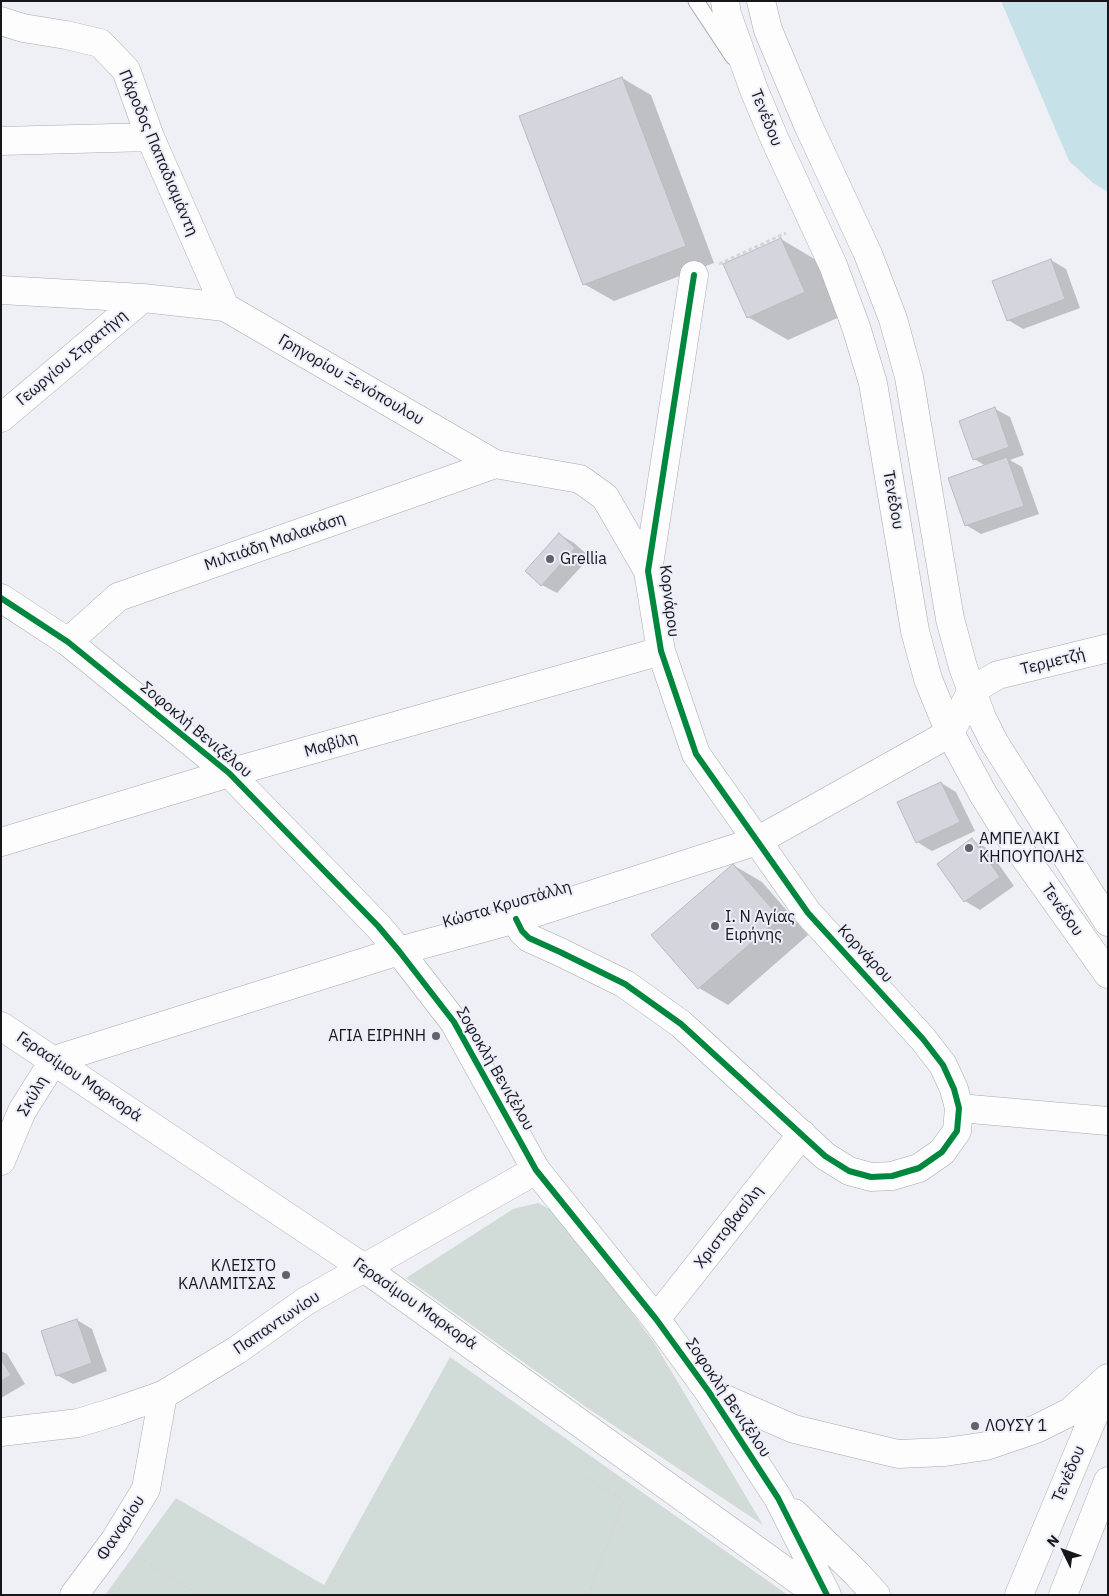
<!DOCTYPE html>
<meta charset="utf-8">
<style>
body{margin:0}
#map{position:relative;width:1109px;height:1596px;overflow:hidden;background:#eff0f6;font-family:"IBM Plex Sans",sans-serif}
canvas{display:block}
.frame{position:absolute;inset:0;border:2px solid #16171b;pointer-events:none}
.north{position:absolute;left:1039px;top:1526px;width:50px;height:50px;-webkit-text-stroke:4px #eceef9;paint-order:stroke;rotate:312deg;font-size:14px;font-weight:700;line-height:20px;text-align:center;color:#16171b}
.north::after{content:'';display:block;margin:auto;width:18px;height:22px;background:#16171b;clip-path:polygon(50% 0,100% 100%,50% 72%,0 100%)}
</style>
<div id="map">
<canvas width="1109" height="1596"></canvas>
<div class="frame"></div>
<div class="north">N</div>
</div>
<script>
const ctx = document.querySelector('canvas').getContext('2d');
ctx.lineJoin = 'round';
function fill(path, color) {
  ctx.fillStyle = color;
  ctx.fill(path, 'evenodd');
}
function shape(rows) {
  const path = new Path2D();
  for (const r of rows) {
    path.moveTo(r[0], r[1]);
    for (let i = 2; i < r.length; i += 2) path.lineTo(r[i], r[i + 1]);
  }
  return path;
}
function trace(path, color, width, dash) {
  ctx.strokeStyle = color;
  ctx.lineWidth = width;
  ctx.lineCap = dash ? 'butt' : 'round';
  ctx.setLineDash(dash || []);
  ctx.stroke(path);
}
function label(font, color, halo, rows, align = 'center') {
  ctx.font = font + ' "IBM Plex Sans",sans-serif';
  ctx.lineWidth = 4;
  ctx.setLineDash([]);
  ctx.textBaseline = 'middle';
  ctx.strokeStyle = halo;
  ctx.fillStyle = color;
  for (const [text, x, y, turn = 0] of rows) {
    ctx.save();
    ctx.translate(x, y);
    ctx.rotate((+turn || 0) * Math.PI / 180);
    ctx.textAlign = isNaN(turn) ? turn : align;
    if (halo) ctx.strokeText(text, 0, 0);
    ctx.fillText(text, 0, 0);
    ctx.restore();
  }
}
fill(shape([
 [538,1203,560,1215,655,1344,763,1525,586,1407,406,1278,513,1209],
 [450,1357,788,1595,105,1595,176,1498,324,1585]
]), '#d1dcd8');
fill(shape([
 [1001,1,1108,1,1108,192,1093,183,1069,161]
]), '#c6e1e7');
fill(shape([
 [622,78,651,95,714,263,614,301,584,284],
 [781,239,821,263,844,315,788,340,748,317],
 [1051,260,1066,269,1080,308,1023,329,1008,320],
 [995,409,1010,417,1024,455,1010,460,1022,467,1039,514,981,534,966,525,986,466,974,459],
 [559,534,574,543,590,557,557,593,542,585],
 [941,783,956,792,975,831,932,851,917,842],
 [972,840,988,849,1014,886,980,910,965,901],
 [733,865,762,882,808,935,728,1005,699,988],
 [77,1320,92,1329,107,1371,73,1384,57,1375],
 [1,1351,7,1354,25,1384,1,1398]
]), '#0003');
const building = shape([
 [622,77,686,246,583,285,519,116,622,77],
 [781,238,805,292,747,318,723,264,781,238],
 [1051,259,1065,299,1007,321,992,281,1051,259],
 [995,407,1009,447,973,460,959,421,995,407],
 [1007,457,1024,506,965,526,948,478,1007,457],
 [559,533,575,548,541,586,525,571,559,533],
 [941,782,960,822,916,843,897,802,941,782],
 [972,838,1000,877,964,902,937,864,972,838],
 [733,864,780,918,698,989,651,935,733,864],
 [77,1319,92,1363,56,1376,41,1331,77,1319],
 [1,1359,11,1375,1,1381,1,1359]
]);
fill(building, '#d4d5dd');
trace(building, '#babbbf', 1);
const lane = shape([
 [696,1,733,57]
]);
const street = shape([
 [1,21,23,28,66,35,100,43,126,70,150,137,225,307],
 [1,141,150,137],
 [1,290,143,298,225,307,495,464,580,479,605,497,648,571],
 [1,418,143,298],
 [68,642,118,597,495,464],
 [1,842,229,773,661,651],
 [516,919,522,931,529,938,560,952,625,984,681,1024,825,1156,849,1171,871,1177,892,1176,919,1168,942,1152,957,1131,959,1108,954,1089,943,1065,923,1039,808,913,696,754,661,651,648,571,694,275],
 [1,1026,364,1268],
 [959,1108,1108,1121],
 [1,1161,22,1111,54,1060,399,951,516,919,757,841,950,733,972,690,998,675,1108,648],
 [656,1319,802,1134],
 [74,1595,115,1540,146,1489,163,1395]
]);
const secondary = shape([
 [725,1,727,14,754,90,775,140,833,265,856,327,873,383,915,631,928,679,950,733,983,794,1006,831,1108,974],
 [761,1,768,30,808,125,868,254,893,319,909,377,950,619,963,667,982,718,994,742,1108,922],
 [1,598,68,642,229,773,378,926,399,951,454,1022,536,1170,656,1319,709,1392,778,1498,827,1595],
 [364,1268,819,1595],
 [709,1392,794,1429,898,1454,945,1452,986,1446,1036,1429,1070,1412,1108,1378],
 [1,1432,78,1423,117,1411,163,1395,237,1350,306,1301,536,1170],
 [794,1513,856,1573,876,1595],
 [1019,1595,1107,1384],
 [1063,1595,1108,1481]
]);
trace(lane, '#a9aaae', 17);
trace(street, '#a9aaae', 29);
trace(secondary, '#a9aaae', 29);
trace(shape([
 [719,264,786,233],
 [585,1477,624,1501,588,1595],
 [139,1557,198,1595]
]), '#d6d6d8', 3, [4, 2.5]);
trace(lane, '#fdfdfe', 15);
trace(street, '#fdfdfe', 28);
trace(secondary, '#fdfdfe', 28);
trace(shape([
 [1,598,68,642,229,773,378,926,399,951,454,1022,536,1170,656,1319,709,1392,778,1498,827,1595],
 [516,919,522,931,529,938,560,952,625,984,681,1024,825,1156,849,1171,871,1177,892,1176,919,1168,942,1152,957,1131,959,1108,954,1089,943,1065,923,1039,808,913,696,754,661,651,648,571,694,275]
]), '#00873e', 6);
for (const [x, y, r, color] of [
 [550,559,5,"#626368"],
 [969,848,5,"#626368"],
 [715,926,5,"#626368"],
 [436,1036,5,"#626368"],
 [286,1275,5,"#626368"],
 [975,1426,5,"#626368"]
]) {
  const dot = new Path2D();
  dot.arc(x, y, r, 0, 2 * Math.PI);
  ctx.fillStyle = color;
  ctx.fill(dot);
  trace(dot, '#eceef9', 2);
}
label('16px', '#16171b', '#eceef9', [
 ["Τενέδου",766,118,68],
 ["Πάροδος Παπαδιαμάντη",158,153,67],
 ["Γεωργίου Στρατήγη",72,358,-40],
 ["Γρηγορίου Ξενόπουλου",351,380,30],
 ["Τενέδου",893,500,80],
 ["Μιλτιάδη Μαλακάση",275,542,-19],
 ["Κορνάρου",669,601,83],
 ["Τερμετζή",1053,662,-14],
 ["Σοφοκλή Βενιζέλου",196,730,40],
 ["Μαβίλη",331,745,-16],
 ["Κώστα Κρυστάλλη",507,905,-16],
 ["Τενέδου",1062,910,55],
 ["Κορνάρου",865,954,47],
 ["Σοφοκλή Βενιζέλου",495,1069,60],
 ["Γερασίμου Μαρκορά",79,1077,34],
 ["Σκύλη",33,1096,-60],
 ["Χριστοβασίλη",729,1227,-52],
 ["Γερασίμου Μαρκορά",415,1304,35],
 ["Παπαντωνίου",277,1323,-34],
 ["Σοφοκλή Βενιζέλου",728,1398,56],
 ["Τενέδου",1069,1474,-67],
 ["Φαναρίου",121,1528,-57]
]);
label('16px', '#16171b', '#eceef9', [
 ["Grellia",560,559],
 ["ΑΜΠΕΛΑΚΙ",979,839],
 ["ΚΗΠΟΥΠΟΛΗΣ",979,857],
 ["Ι. Ν Αγίας",725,917],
 ["Ειρήνης",725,935],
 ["ΑΓΙΑ ΕΙΡΗΝΗ",426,1036,"right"],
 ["ΚΛΕΙΣΤΟ",276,1266,"right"],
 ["ΚΑΛΑΜΙΤΣΑΣ",276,1284,"right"],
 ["ΛΟΥΣΥ 1",985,1426]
], 'left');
</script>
